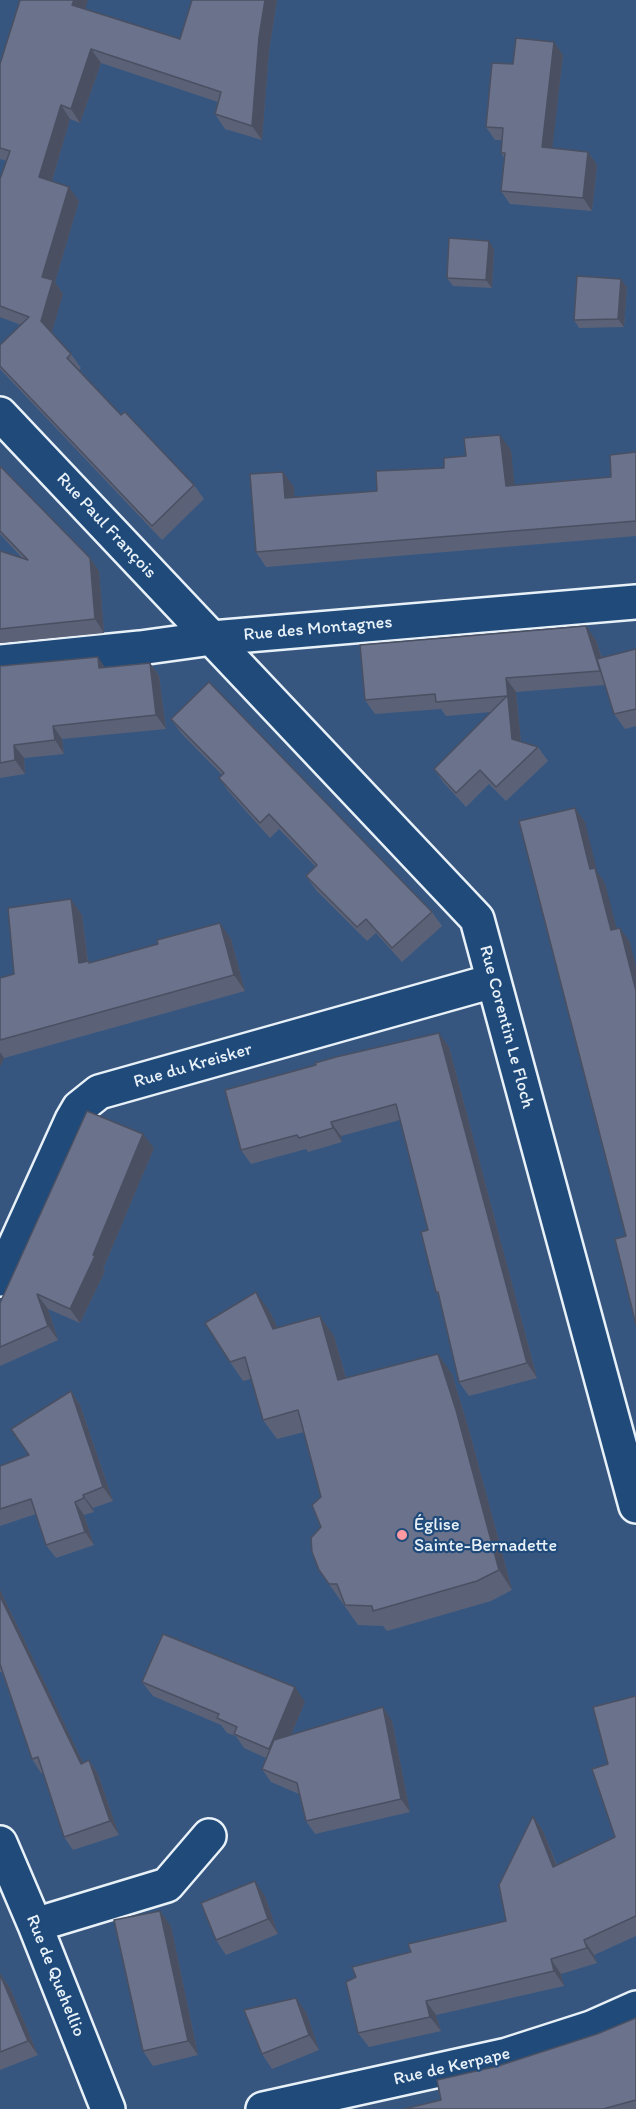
<!DOCTYPE html>
<meta charset="utf-8">
<style>
body{margin:0}
canvas{display:block;background:#36567f}
</style>
<canvas width="636" height="2109"></canvas>
<script>
const ctx = document.querySelector('canvas').getContext('2d');
ctx.lineJoin = 'round';
function shape(rows) {
  const path = new Path2D();
  for (const r of rows) {
    path.moveTo(r[0], r[1]);
    for (let i = 2; i < r.length; i += 2) path.lineTo(r[i], r[i + 1]);
  }
  return path;
}
function trace(path, color, width, dash) {
  ctx.strokeStyle = color;
  ctx.lineWidth = width;
  ctx.lineCap = dash ? 'butt' : 'round';
  ctx.setLineDash(dash || []);
  ctx.stroke(path);
}
function fill(path, color) {
  ctx.fillStyle = color;
  ctx.fill(path, 'evenodd');
}
function label(font, color, halo, rows, align = 'center') {
  ctx.font = font + ' Itim,sans-serif';
  ctx.lineWidth = 4.5;
  ctx.setLineDash([]);
  ctx.textBaseline = 'middle';
  ctx.strokeStyle = halo;
  ctx.fillStyle = color;
  for (const [text, x, y, turn = 0] of rows) {
    ctx.save();
    ctx.translate(x, y);
    ctx.rotate((+turn || 0) * Math.PI / 180);
    ctx.textAlign = isNaN(turn) ? turn : align;
    if (halo) ctx.strokeText(text, 0, 0);
    ctx.fillText(text, 0, 0);
    ctx.restore();
  }
}
const street = shape([
 [0,414,477,919,636,1506],
 [0,662,140,648,212,638,636,602],
 [0,1279,72,1120,79,1108,99,1092,493,981],
 [0,1843,35,1925,108,2109],
 [35,1925,167,1885,209,1836]
]);
const secondary = shape([
 [263,2109,507,2055,591,2028,636,2008]
]);
trace(street, '#e8f1f8', 38);
trace(secondary, '#e8f1f8', 38);
trace(street, '#1f4a7a', 33);
trace(secondary, '#1f4a7a', 33);
fill(shape([
 [192,0,277,0,269,51,262,140,225,129,215,114,218,102,101,63,80,123,70,119,52,181,79,201,55,282,63,294,51,333,71,354,81,368,79,370,121,415,194,485,204,499,162,540,0,369,0,345,21,325,0,317,0,179,7,161,0,159,0,64,85,9,180,39],
 [563,55,552,148,588,152,597,165,592,211,510,204,501,191,505,159,501,153,502,140,495,140,486,127,513,64],
 [494,249,492,288,453,286,447,278],
 [627,287,624,327,579,328,574,320],
 [511,450,514,485,611,477,636,452,636,536,266,567,256,552,294,487,294,497,377,491,444,468,466,456],
 [0,466,90,558,99,571,104,633,0,643,0,551,23,559,0,534],
 [596,640,602,658,636,649,636,726,625,729,614,714,605,685,516,692,521,742,538,747,548,761,506,801,489,784,466,807,444,783,434,769,491,712,446,716,441,709,375,714,365,700],
 [150,663,159,676,166,729,62,739,64,754,24,758,25,774,0,778,0,666,106,667],
 [171,719,432,912,442,926,402,962,376,933,367,941,316,890,306,876,316,867,279,829,270,838,229,792,219,778,222,775,181,733],
 [82,915,88,961,89,961,90,963,231,939,245,991,4,1058,0,1067,0,978,14,974],
 [449,1047,537,1378,469,1396,459,1382,439,1296,436,1292,428,1230,400,1120,341,1136,342,1142,308,1152,306,1149,251,1164,241,1150],
 [154,1148,103,1269,105,1271,80,1323,48,1309,58,1340,0,1366,0,1303],
 [270,1312,277,1327,334,1336,346,1378,452,1374,469,1430,512,1590,491,1601,387,1631,383,1626,358,1625,319,1570,321,1497,304,1432,277,1439,263,1420,251,1379,243,1381,230,1362],
 [71,1391,80,1405,113,1501,93,1508,94,1512,84,1515,94,1545,56,1558,46,1545,36,1514,0,1526,0,1466,29,1455],
 [0,1590,83,1763,89,1760,98,1774,119,1835,73,1850,64,1837,43,1772,41,1773,32,1759,2,1672,0,1672],
 [142,1682,305,1702,291,1735,392,1721,410,1812,315,1834,306,1821,299,1794,271,1782,262,1769,266,1758,244,1748,236,1736,227,1733,221,1725,153,1696],
 [636,1696,636,1936,594,1955,597,1963,561,1974,564,1986,436,2015,441,2031,369,2047,358,2033,411,1952,506,1921,533,1816,543,1831,557,1865,615,1837,608,1764],
 [265,1896,278,1934,226,1955,216,1940],
 [171,1926,198,2055,153,2066,143,2051],
 [0,1974,10,1988,38,2055,0,2070],
 [306,2012,319,2050,272,2069,262,2054],
 [636,2018,636,2109,404,2109,441,2100,498,2066,597,2034]
]), '#5b6278');
fill(shape([
 [74,0,88,0,82,19,72,5],
 [265,0,277,0,269,51,262,140,252,126,259,37],
 [554,42,563,55,551,160,542,147],
 [91,49,101,63,80,123,71,109],
 [61,105,70,119,49,191,39,177],
 [588,152,597,165,592,211,583,198],
 [69,187,79,201,55,282,63,294,51,335,41,321,42,277],
 [489,241,494,249,492,288,486,280],
 [621,279,627,287,624,327,618,319],
 [500,435,511,450,516,500,506,486],
 [283,472,294,487,295,512,285,498],
 [90,558,99,571,104,633,95,619],
 [586,626,596,640,610,685,600,671],
 [98,657,107,670,99,668],
 [150,663,159,676,166,729,156,715],
 [506,678,516,692,522,753,512,739],
 [53,726,62,739,64,754,55,740],
 [14,745,24,758,25,774,15,760],
 [575,808,585,822,597,871,605,883,621,945,611,930,590,869],
 [71,899,82,915,90,979,79,963],
 [220,923,231,939,245,991,234,975],
 [620,928,630,942,636,966,636,991],
 [439,1033,449,1047,537,1378,527,1363],
 [0,1052,4,1058,0,1067],
 [331,1122,341,1136,342,1142,333,1128],
 [143,1134,154,1148,103,1269,105,1271,80,1323,70,1309],
 [256,1292,270,1312,287,1348,273,1329],
 [37,1294,48,1309,58,1340,48,1326],
 [320,1316,334,1336,352,1400,338,1380],
 [438,1354,452,1374,469,1430,512,1590,499,1570],
 [71,1391,80,1405,113,1501,103,1487],
 [83,1495,93,1508,94,1512,84,1498],
 [75,1502,84,1515,94,1545,85,1532],
 [0,1590,90,1777,81,1764,0,1596],
 [295,1687,305,1702,279,1763,269,1749],
 [383,1707,392,1721,410,1812,401,1799],
 [89,1760,98,1774,119,1835,110,1821],
 [533,1816,543,1831,563,1882,553,1867],
 [255,1881,265,1896,278,1934,268,1919],
 [160,1911,171,1926,198,2055,188,2041],
 [584,1940,594,1955,597,1963,587,1948],
 [551,1959,561,1974,564,1986,554,1971],
 [0,1974,10,1988,38,2055,28,2041],
 [296,1998,306,2012,319,2050,309,2035],
 [426,2001,436,2015,441,2031,430,2017]
]), '#4a5062');
const building = shape([
 [20,0,74,0,72,5,180,39,192,0,265,0,259,37,252,126,215,114,221,92,91,49,71,109,61,105,39,177,69,187,42,277,53,280,41,321,71,354,67,358,121,415,125,412,194,485,152,526,0,366,0,345,29,317,0,306,0,179,10,151,0,148,0,64,20,0],
 [516,38,554,42,542,147,588,152,583,198,501,191,505,153,501,153,503,128,486,127,492,63,513,64,516,38],
 [449,238,489,241,486,280,447,278,449,238],
 [577,276,621,279,618,319,574,320,577,276],
 [500,435,506,486,611,477,610,455,636,452,636,521,256,552,250,474,283,472,285,498,377,491,376,471,444,468,444,458,466,456,464,438,500,435],
 [0,466,90,558,95,619,0,629,0,551,28,560,0,531,0,466],
 [586,626,600,671,506,678,512,739,538,747,496,787,480,770,456,793,434,769,507,696,436,702,435,694,365,700,360,645,586,626],
 [636,649,636,709,614,714,597,659,636,649],
 [98,657,99,668,150,663,156,715,53,726,55,740,14,745,15,760,0,763,0,666,98,657],
 [209,682,432,912,392,948,366,919,357,927,306,876,317,865,269,814,260,823,219,778,224,773,171,719,209,682],
 [575,808,590,869,595,868,611,930,620,928,636,991,636,1325,615,1239,626,1236,519,821,575,808],
 [71,899,79,963,89,961,89,963,158,944,157,940,220,923,234,975,0,1040,0,978,14,974,8,908,71,899],
 [439,1033,527,1363,459,1382,438,1292,436,1292,421,1232,428,1230,396,1104,331,1122,333,1128,299,1138,297,1135,241,1150,225,1090,316,1065,315,1063,336,1057,439,1033],
 [87,1111,143,1134,93,1255,95,1256,70,1309,37,1294,48,1326,0,1347,0,1303,87,1111],
 [256,1292,273,1329,320,1316,338,1380,438,1354,456,1410,499,1570,477,1581,373,1611,372,1606,345,1605,337,1584,329,1584,319,1570,312,1552,311,1538,321,1527,312,1505,321,1497,298,1410,263,1420,245,1357,230,1362,205,1323,256,1292],
 [71,1391,103,1487,83,1495,84,1498,75,1502,85,1532,46,1545,31,1499,0,1509,0,1466,29,1455,11,1429,71,1391],
 [0,1596,81,1764,89,1760,110,1821,64,1837,38,1757,32,1759,0,1664,0,1596],
 [163,1634,295,1687,269,1749,234,1734,237,1727,217,1718,219,1714,142,1682,163,1634],
 [636,1696,636,1916,584,1940,587,1948,551,1959,554,1971,426,2001,430,2017,358,2033,346,1982,356,1977,352,1967,411,1952,408,1944,506,1921,499,1885,533,1816,553,1867,615,1837,592,1769,608,1764,593,1707,636,1696],
 [383,1707,401,1799,306,1821,297,1783,262,1769,274,1740,383,1707],
 [255,1881,268,1919,216,1940,201,1903,255,1881],
 [160,1911,188,2041,143,2051,114,1920,160,1911],
 [0,1974,28,2041,0,2052,0,1974],
 [296,1998,309,2035,262,2054,244,2010,296,1998],
 [636,2018,636,2100,603,2109,404,2109,441,2100,437,2080,498,2066,597,2034,636,2018]
]);
fill(building, '#6a728c');
trace(building, '#4a5062', 1.5);
for (const [x, y, r, color] of [
 [402,1535,6,"#ff9aa2"]
]) {
  const dot = new Path2D();
  dot.arc(x, y, r, 0, 2 * Math.PI);
  ctx.fillStyle = color;
  ctx.fill(dot);
  trace(dot, '#1f4a7a', 2);
}
label('18px', '#e8f1f8', '#1f4a7a', [
 ["Rue Paul François",106,526,47],
 ["Rue des Montagnes",318,629,-5],
 ["Rue Corentin Le Floch",506,1027,75],
 ["Rue du Kreisker",193,1066,-16],
 ["Rue de Quehellio",55,1976,68],
 ["Rue de Kerpape",452,2067,-13]
]);
label('18px', '#e8f1f8', '#1f4a7a', [
 ["Église",414,1525],
 ["Sainte-Bernadette",414,1546]
], 'left');
</script>
